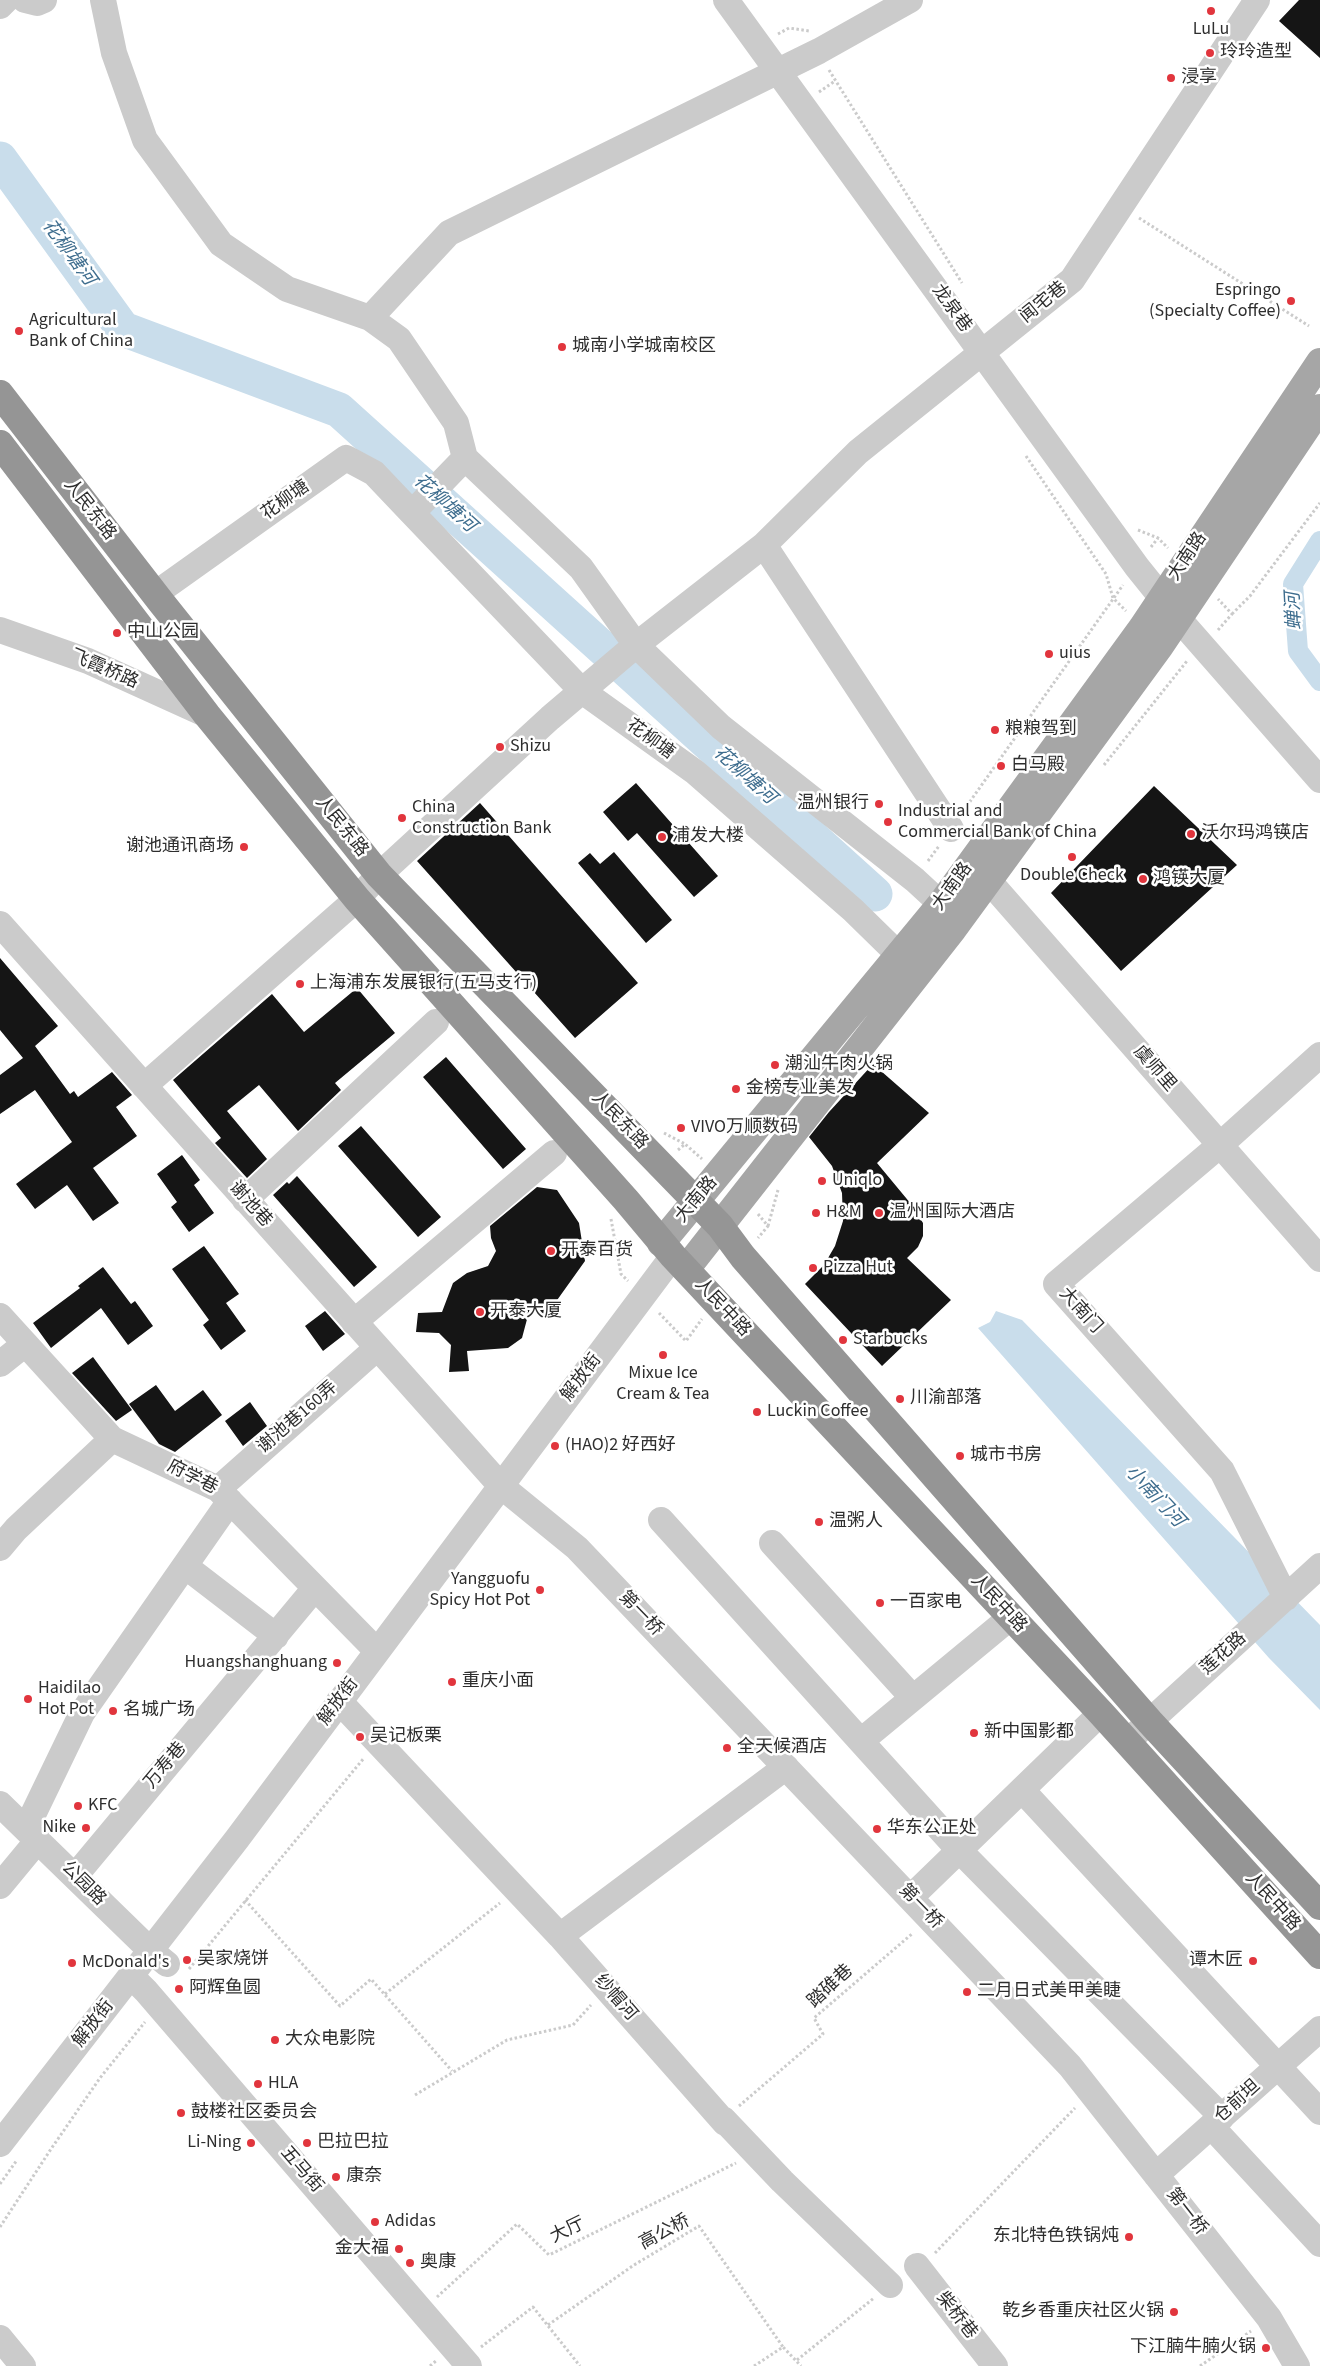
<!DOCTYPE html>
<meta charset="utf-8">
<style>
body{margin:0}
canvas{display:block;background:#fff}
</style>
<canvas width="1320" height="2366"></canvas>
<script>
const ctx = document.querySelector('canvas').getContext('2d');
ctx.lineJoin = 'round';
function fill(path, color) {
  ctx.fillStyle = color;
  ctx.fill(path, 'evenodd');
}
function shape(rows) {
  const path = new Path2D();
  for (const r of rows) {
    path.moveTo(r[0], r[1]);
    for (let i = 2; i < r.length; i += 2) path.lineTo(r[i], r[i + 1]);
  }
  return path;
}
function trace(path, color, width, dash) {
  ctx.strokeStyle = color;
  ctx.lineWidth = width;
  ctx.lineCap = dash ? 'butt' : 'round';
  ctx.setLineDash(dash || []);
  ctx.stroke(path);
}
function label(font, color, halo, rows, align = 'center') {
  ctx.font = font + ' "Source Sans 3","Noto Sans SC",sans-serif';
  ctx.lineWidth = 5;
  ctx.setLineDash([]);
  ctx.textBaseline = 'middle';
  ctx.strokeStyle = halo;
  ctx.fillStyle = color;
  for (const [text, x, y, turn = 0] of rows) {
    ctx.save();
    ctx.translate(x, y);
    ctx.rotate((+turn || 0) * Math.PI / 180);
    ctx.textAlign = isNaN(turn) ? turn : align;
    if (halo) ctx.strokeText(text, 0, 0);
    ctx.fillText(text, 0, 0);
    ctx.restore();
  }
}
fill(shape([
 [996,1311,1022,1320,1320,1625,1320,1710,1269,1658,978,1328,990,1322]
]), '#c9ddeb');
trace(shape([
 [1320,541,1293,584,1298,651,1320,681]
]), '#c9ddeb', 20);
trace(shape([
 [0,159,123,329,339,410,875,894]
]), '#c9ddeb', 35);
fill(shape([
 [1299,0,1320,0,1320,58,1279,21],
 [636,783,718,876,694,897,637,833,628,841,603,812],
 [1154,786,1237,865,1121,971,1051,893],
 [480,803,638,983,575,1038,417,861],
 [614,852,672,920,646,943,578,863,590,853,600,864],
 [0,958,58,1026,35,1046,70,1094,74,1091,78,1097,112,1072,132,1095,116,1107,137,1136,93,1168,119,1203,93,1221,67,1185,35,1209,16,1184,72,1142,35,1090,0,1114,0,1075,23,1058,0,1030],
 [357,988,395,1033,335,1083,341,1090,298,1131,259,1085,227,1111,267,1159,247,1178,215,1143,221,1138,173,1080,272,994,304,1032],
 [446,1057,526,1149,503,1169,423,1077],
 [873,1064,929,1113,877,1163,911,1204,923,1223,923,1236,918,1247,907,1258,951,1300,882,1366,805,1284,824,1265,835,1246,843,1221,842,1193,832,1166,809,1137,829,1112],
 [361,1126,441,1217,418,1237,338,1146],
 [182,1155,200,1180,194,1185,214,1213,189,1232,171,1207,177,1202,157,1174],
 [297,1176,377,1267,354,1287,273,1195,287,1182,289,1184],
 [537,1187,557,1190,579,1223,585,1261,545,1317,530,1308,522,1338,508,1348,467,1351,469,1371,449,1372,451,1345,439,1333,416,1332,418,1313,442,1312,453,1283,467,1273,488,1266,496,1251,491,1238,490,1226],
 [204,1246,239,1294,226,1303,246,1331,221,1350,203,1325,209,1320,172,1269],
 [103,1267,131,1304,135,1301,153,1326,128,1345,101,1308,51,1348,33,1323,80,1288,78,1286],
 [325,1311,345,1334,323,1351,305,1326],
 [93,1357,132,1410,116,1421,72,1373],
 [156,1385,175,1411,203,1390,222,1415,175,1452,159,1444,129,1404],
 [250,1402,267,1426,243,1446,225,1421]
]), '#151515');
trace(shape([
 [778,34,789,28,809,31],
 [829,70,962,283],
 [819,92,835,81],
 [1139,218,1309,326],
 [1026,456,1106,574,1113,598,1126,611],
 [1138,530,1158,538,1168,548],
 [1151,547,1158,538],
 [1232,614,1250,596,1320,503],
 [1218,630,1232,614,1218,599],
 [1104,765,1187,661],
 [964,810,1123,585],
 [928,861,939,846],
 [664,1133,685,1144],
 [678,1150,685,1144,702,1159],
 [758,1214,768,1226,758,1238],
 [611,1219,621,1274,628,1281],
 [768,1226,778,1190],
 [659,1313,686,1341,702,1319],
 [245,1900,340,2006,371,1979,452,2071],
 [189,1969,364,1758],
 [385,1994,500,1903],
 [415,2095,507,2040,573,2025,591,2005],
 [739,2106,823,2034,814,2018,913,1933],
 [0,2184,17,2160],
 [0,2227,51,2149,100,2078,145,2022],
 [935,2253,1075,2108],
 [437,2297,517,2224,549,2255,736,2163],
 [548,2325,634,2265,699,2226,783,2347],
 [481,2347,533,2307,580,2366],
 [797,2360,874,2298],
 [430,2366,437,2360],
 [754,2366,783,2347,801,2366],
 [1200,2366,1251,2331]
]), '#cbcbcb', 3, [2.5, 2.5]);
trace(shape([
 [25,0,37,3,44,0],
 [103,0,114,53,145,140,221,244,287,289,370,318,399,339,456,423,465,458,581,568,636,645,721,727,915,880,941,904],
 [726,0,1137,567,1178,618,1320,780],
 [0,6,6,0],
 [370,318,449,233,819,51,910,0],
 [465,458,412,513,582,691,695,772,853,910,900,956],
 [764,545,951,829],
 [155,594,346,458,374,473,412,513],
 [0,630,88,661,207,715],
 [988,880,1320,1259],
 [0,924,501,1486,577,1548,1070,2066,1269,2318,1297,2366],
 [144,1086,357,899,379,875,550,718,636,645,764,545,858,452,1072,280,1257,0],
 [245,1200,436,1022],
 [0,1316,112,1439,218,1489,377,1651],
 [354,1322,554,1153],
 [0,1364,25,1344],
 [218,1489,377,1348],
 [661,1520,959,1850,1222,2117],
 [772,1543,913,1698],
 [0,1548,16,1529,112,1439],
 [185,1566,276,1636],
 [1286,1598,1222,1471,1056,1284,1220,1145,1320,1055],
 [339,1701,560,1936,725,2123,724,2120,782,2181,890,2285],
 [861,1741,1011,1617],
 [1127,1742,1320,1566],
 [1022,1790,1320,2112],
 [0,1804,150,1950,167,1964],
 [26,1829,82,1713,230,1501],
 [75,1876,315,1588],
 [0,1886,38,1840],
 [910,1898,1101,1713],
 [560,1936,786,1767],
 [131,1976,146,1991,469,2366],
 [1211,2126,1320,2244],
 [0,2144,237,1839,673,1256],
 [1156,2175,1320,2029],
 [917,2266,995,2366],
 [0,2338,23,2366]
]), '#cbcbcb', 26);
trace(shape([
 [661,1243,941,904,1142,628,1320,362],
 [686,1269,953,929,1160,646,1320,408]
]), '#a6a6a6', 28);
trace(shape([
 [0,394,161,602,379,875,720,1226,743,1257,1150,1722,1320,1906],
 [0,444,207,715,357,899,626,1200,673,1256,1101,1713,1320,1955]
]), '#959595', 28);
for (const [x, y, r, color] of [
 [1211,11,5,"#e1353d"],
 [1210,53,5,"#e1353d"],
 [1171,78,5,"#e1353d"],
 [1291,301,5,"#e1353d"],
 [19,331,5,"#e1353d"],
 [562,347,5,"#e1353d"],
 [117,633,5,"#e1353d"],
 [1049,654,5,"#e1353d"],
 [995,730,5,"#e1353d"],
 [500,747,5,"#e1353d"],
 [1001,766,5,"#e1353d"],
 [879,804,5,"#e1353d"],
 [402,818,5,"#e1353d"],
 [888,822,5,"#e1353d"],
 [1191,834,5,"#e1353d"],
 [662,837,5,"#e1353d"],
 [244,847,5,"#e1353d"],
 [1072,857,5,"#e1353d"],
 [1143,879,5,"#e1353d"],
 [300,984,5,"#e1353d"],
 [775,1065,5,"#e1353d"],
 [736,1089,5,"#e1353d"],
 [681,1128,5,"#e1353d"],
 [822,1181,5,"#e1353d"],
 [816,1213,5,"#e1353d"],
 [879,1213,5,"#e1353d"],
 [551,1251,5,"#e1353d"],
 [813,1268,5,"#e1353d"],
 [480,1312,5,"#e1353d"],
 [843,1340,5,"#e1353d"],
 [663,1355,5,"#e1353d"],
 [900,1399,5,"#e1353d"],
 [757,1412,5,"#e1353d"],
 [555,1446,5,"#e1353d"],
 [960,1456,5,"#e1353d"],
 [819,1522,5,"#e1353d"],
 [540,1590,5,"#e1353d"],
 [880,1603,5,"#e1353d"],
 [337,1663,5,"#e1353d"],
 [452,1682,5,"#e1353d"],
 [28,1699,5,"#e1353d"],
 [113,1711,5,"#e1353d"],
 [974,1733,5,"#e1353d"],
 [360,1737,5,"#e1353d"],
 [727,1748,5,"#e1353d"],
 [78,1806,5,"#e1353d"],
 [86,1828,5,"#e1353d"],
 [877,1829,5,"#e1353d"],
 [187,1960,5,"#e1353d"],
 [1253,1961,5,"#e1353d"],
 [72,1963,5,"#e1353d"],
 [179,1989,5,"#e1353d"],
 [967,1992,5,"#e1353d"],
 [275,2040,5,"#e1353d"],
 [258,2084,5,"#e1353d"],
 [181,2113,5,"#e1353d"],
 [251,2143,5,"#e1353d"],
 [307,2143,5,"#e1353d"],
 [336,2177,5,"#e1353d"],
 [375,2222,5,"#e1353d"],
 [1129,2237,5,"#e1353d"],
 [399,2249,5,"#e1353d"],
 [410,2263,5,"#e1353d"],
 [1174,2312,5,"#e1353d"],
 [1266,2348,5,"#e1353d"]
]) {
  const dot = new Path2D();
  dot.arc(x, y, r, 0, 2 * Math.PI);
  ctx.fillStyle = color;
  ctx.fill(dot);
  trace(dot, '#fff', 2);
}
label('18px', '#2e2e2e', '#fff', [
 ["LuLu",1211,30,"center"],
 ["玲玲造型",1220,53],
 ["浸享",1181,78],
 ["Espringo",1281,291,"right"],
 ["(Specialty Coffee)",1281,312,"right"],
 ["Agricultural",29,321],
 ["Bank of China",29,342],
 ["城南小学城南校区",572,347],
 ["中山公园",127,633],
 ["uius",1059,654],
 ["粮粮驾到",1005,730],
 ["Shizu",510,747],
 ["白马殿",1011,766],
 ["温州银行",869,804,"right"],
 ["China",412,808],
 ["Construction Bank",412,829],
 ["Industrial and",898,812],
 ["Commercial Bank of China",898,833],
 ["沃尔玛鸿锳店",1201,834],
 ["浦发大楼",672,837],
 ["谢池通讯商场",234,847,"right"],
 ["Double Check",1072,876,"center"],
 ["鸿锳大厦",1153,879],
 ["上海浦东发展银行(五马支行)",310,984],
 ["潮汕牛肉火锅",785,1065],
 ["金榜专业美发",746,1089],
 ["VIVO万顺数码",691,1128],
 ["Uniqlo",832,1181],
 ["H&M",826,1213],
 ["温州国际大酒店",889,1213],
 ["开泰百货",561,1251],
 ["Pizza Hut",823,1268],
 ["开泰大厦",490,1312],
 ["Starbucks",853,1340],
 ["Mixue Ice",663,1374,"center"],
 ["Cream & Tea",663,1395,"center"],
 ["川渝部落",910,1399],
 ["Luckin Coffee",767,1412],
 ["(HAO)2 好西好",565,1446],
 ["城市书房",970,1456],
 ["温粥人",829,1522],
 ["Yangguofu",530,1580,"right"],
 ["Spicy Hot Pot",530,1601,"right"],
 ["一百家电",890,1603],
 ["Huangshanghuang",327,1663,"right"],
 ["重庆小面",462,1682],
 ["Haidilao",38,1689],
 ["Hot Pot",38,1710],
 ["名城广场",123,1711],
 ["新中国影都",984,1733],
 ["吴记板栗",370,1737],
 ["全天候酒店",737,1748],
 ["KFC",88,1806],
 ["Nike",76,1828,"right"],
 ["华东公正处",887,1829],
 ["吴家烧饼",197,1960],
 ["谭木匠",1243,1961,"right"],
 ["McDonald's",82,1963],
 ["阿辉鱼圆",189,1989],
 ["二月日式美甲美睫",977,1992],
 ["大众电影院",285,2040],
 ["HLA",268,2084],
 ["鼓楼社区委员会",191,2113],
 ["Li-Ning",241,2143,"right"],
 ["巴拉巴拉",317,2143],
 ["康奈",346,2177],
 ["Adidas",385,2222],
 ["东北特色铁锅炖",1119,2237,"right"],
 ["金大福",389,2249,"right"],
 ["奥康",420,2263],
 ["乾乡香重庆社区火锅",1164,2312,"right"],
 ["下江腩牛腩火锅",1256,2348,"right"]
], 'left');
label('18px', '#2e2e2e', '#fff', [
 ["闻宅巷",1044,303,-39],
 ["龙泉巷",951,309,54],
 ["花柳塘",286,501,-36],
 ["人民东路",89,510,52],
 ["大南路",1188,557,-56],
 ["飞霞桥路",104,670,23],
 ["花柳塘",650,740,36],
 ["人民东路",341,827,51],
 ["大南路",953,887,-54],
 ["虞师里",1154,1069,49],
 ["人民东路",619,1121,46],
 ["大南路",697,1200,-50],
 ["谢池巷",250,1205,48],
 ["人民中路",722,1308,47],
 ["大南门",1080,1311,48],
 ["解放街",582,1378,-53],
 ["谢池巷160弄",298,1418,-41],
 ["府学巷",192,1478,27],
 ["人民中路",998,1604,47],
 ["第一桥",640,1614,46],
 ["莲花路",1224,1654,-42],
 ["解放街",339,1702,-53],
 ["万寿巷",166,1766,-50],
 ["公园路",83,1884,45],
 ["人民中路",1272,1902,48],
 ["第一桥",920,1907,46],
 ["踏碓巷",831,1987,-43],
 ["纱帽河",615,1998,49],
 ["解放街",94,2024,-52],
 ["仓前坦",1238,2102,-42],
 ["五马街",301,2170,49],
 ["第一桥",1186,2212,52],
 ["大厅",568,2231,-26],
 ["高公桥",665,2233,-28],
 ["柴桥巷",956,2316,52]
]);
label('italic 19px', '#3e6d8e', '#fff', [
 ["花柳塘河",68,253,54],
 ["花柳塘河",444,504,42],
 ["蝉河",1295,611,-93],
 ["花柳塘河",744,776,42],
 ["小南门河",1154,1497,47]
]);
</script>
